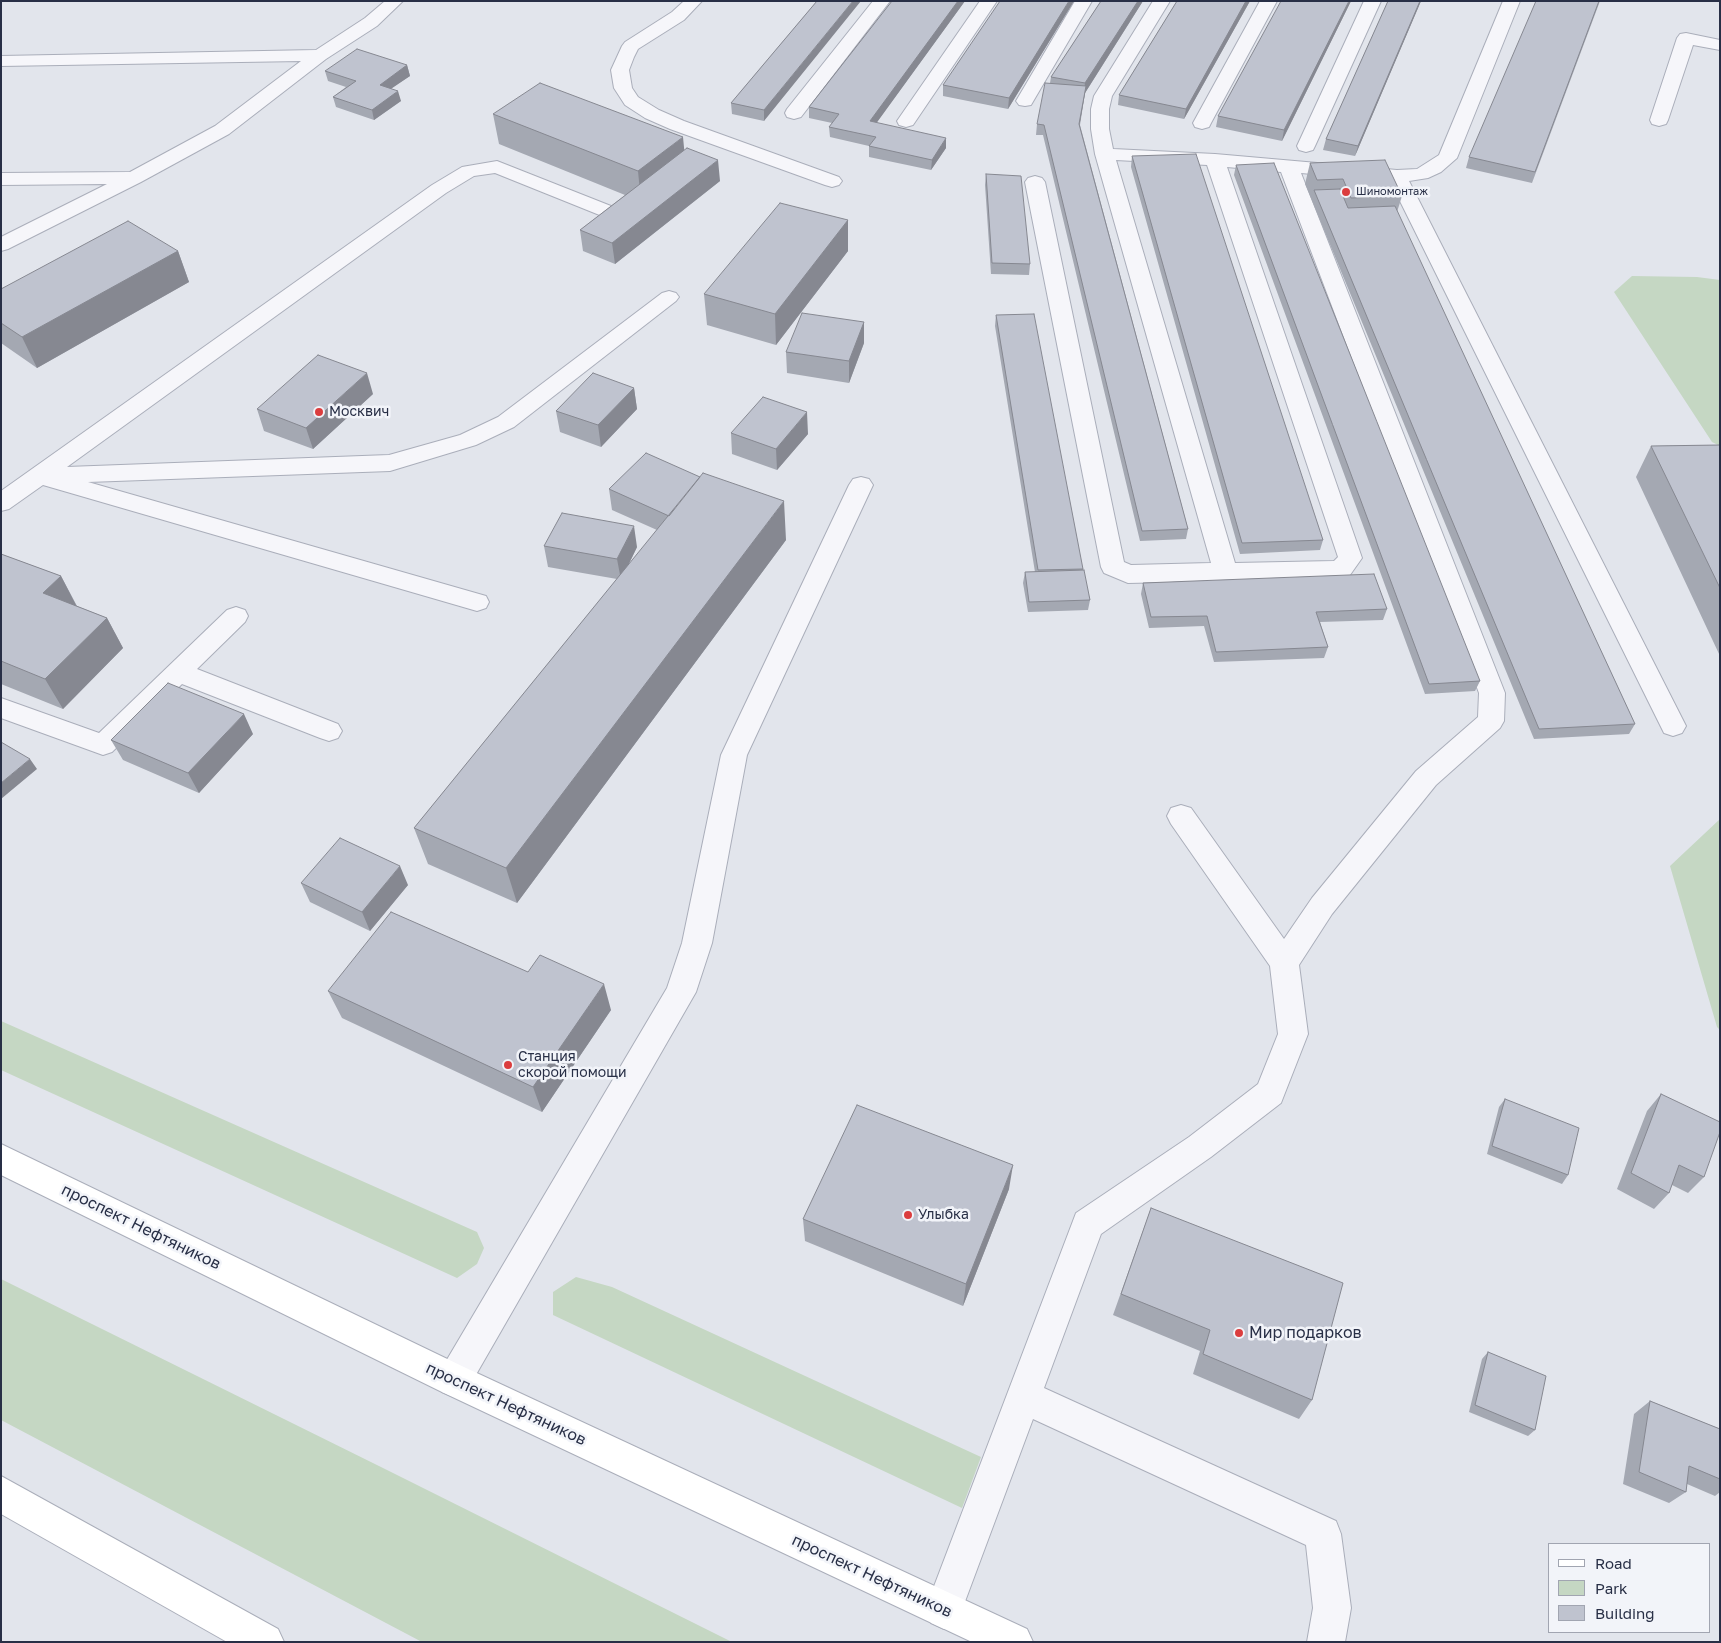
<!DOCTYPE html>
<meta charset="utf-8">
<style>
body{margin:0}
#map{position:relative;width:1721px;height:1643px;overflow:hidden;background:#e2e5ec;font-family:"Golos Text",sans-serif}
canvas{display:block}
.frame{position:absolute;inset:0;border:2px solid #282f46;pointer-events:none}
.legend{position:absolute;left:1548px;top:1543px;width:162px;height:90px;box-sizing:border-box;background:#f2f4f9;border:1px solid #a1a5b1;margin:0;padding:6px 9px;list-style:none;font-size:15px;color:#282f46}
.legend li{display:flex;align-items:center;gap:10px;height:25px}
.legend b{width:25px;border:1px solid #a1a5b1}
</style>
<div id="map">
<canvas width="1721" height="1643"></canvas>
<div class="frame"></div>
<ul class="legend">
<li><b style="height:6px;background:#fff"></b>Road</li>
<li><b style="height:14px;background:#c5d7c3"></b>Park</li>
<li><b style="height:14px;background:#bfc3cf"></b>Building</li>
</ul>
</div>
<script>
const ctx = document.querySelector('canvas').getContext('2d');
ctx.lineJoin = 'round';
function fill(path, color) {
  ctx.fillStyle = color;
  ctx.fill(path, 'evenodd');
}
function shape(rows) {
  const path = new Path2D();
  for (const r of rows) {
    path.moveTo(r[0], r[1]);
    for (let i = 2; i < r.length; i += 2) path.lineTo(r[i], r[i + 1]);
  }
  return path;
}
function trace(path, color, width, dash) {
  ctx.strokeStyle = color;
  ctx.lineWidth = width;
  ctx.lineCap = dash ? 'butt' : 'round';
  ctx.setLineDash(dash || []);
  ctx.stroke(path);
}
function label(font, color, halo, rows, align = 'center') {
  ctx.font = font + ' "Golos Text",sans-serif';
  ctx.lineWidth = 5;
  ctx.setLineDash([]);
  ctx.textBaseline = 'middle';
  ctx.strokeStyle = halo;
  ctx.fillStyle = color;
  for (const [text, x, y, turn = 0] of rows) {
    ctx.save();
    ctx.translate(x, y);
    ctx.rotate((+turn || 0) * Math.PI / 180);
    ctx.textAlign = isNaN(turn) ? turn : align;
    if (halo) ctx.strokeText(text, 0, 0);
    ctx.fillText(text, 0, 0);
    ctx.restore();
  }
}
fill(shape([
 [1632,276,1697,277,1720,280,1720,446,1712,442,1614,292],
 [1720,819,1720,1030,1717,1027,1670,866],
 [1,1021,477,1232,484,1248,477,1264,457,1278,1,1070],
 [576,1277,612,1287,981,1457,962,1508,553,1315,553,1292],
 [1,1279,383,1468,732,1642,422,1642,1,1420]
]), '#c5d7c3');
const lane = shape([
 [385,1,403,1,377,26,326,59,229,134,141,182,8,249,1,251,1,237,107,184,1,185,1,173,130,172,215,126,301,61,1,66,1,56,316,50,365,18,385,1],
 [684,1,702,1,684,20,638,49,634,57,629,70,632,88,638,97,659,110,684,121,839,177,842,181,839,185,832,187,825,185,670,129,645,118,625,105,614,88,611,70,622,46,625,42,672,12,684,1],
 [873,1,890,1,801,117,794,119,787,117,785,113,787,109,873,1],
 [980,1,997,1,913,125,906,127,899,125,897,121,980,1],
 [1075,1,1092,1,1031,105,1025,106,1019,105,1016,101,1075,1],
 [1153,1,1170,1,1112,96,1109,109,1109,129,1113,149,1215,154,1397,170,1417,169,1439,155,1503,1,1520,1,1457,158,1441,172,1428,178,1409,181,1686,726,1682,733,1673,736,1664,733,1390,181,1301,173,1505,693,1504,721,1500,728,1436,785,1332,914,1299,965,1308,1034,1281,1103,1211,1157,1101,1234,1044,1388,1336,1521,1341,1534,1351,1608,1345,1642,1307,1642,1313,1608,1306,1545,1033,1419,957,1623,944,1629,931,1623,925,1610,1076,1213,1189,1137,1258,1084,1278,1034,1270,966,1171,824,1167,816,1171,808,1181,805,1191,808,1284,939,1312,898,1416,771,1478,717,1479,693,1281,172,1227,167,1362,558,1350,575,1341,578,1128,583,1104,573,1101,567,1025,182,1028,178,1035,176,1042,178,1045,182,1124,562,1131,565,1211,563,1095,154,1091,129,1091,109,1094,96,1153,1],
 [1116,160,1207,165,1338,557,1334,561,1235,563,1116,160],
 [1260,1,1277,1,1211,123,1209,127,1202,129,1195,127,1193,123,1260,1],
 [1364,1,1381,1,1315,146,1313,150,1306,152,1299,150,1297,146,1364,1],
 [1686,33,1720,40,1720,50,1693,45,1668,120,1666,124,1659,126,1652,124,1650,120,1677,38,1680,34,1686,33],
 [497,161,616,208,619,212,616,216,609,218,602,216,495,173,474,176,446,193,67,467,389,455,460,435,498,417,662,293,669,291,676,293,679,297,676,301,514,427,476,445,390,471,88,482,486,596,489,602,486,608,477,611,43,485,9,509,1,511,1,491,432,185,462,167,497,161],
 [861,477,869,479,873,485,747,755,712,943,696,992,466,1392,454,1397,442,1392,437,1380,442,1368,667,988,682,943,721,755,849,485,853,479,861,477],
 [236,607,245,610,248,616,245,622,197,669,338,724,342,731,338,738,329,741,320,738,182,684,112,752,103,755,1,718,1,698,99,733,227,610,236,607]
]);
const secondary = shape([
 [1,1144,466,1368,1027,1629,1033,1642,972,1642,442,1392,1,1175,1,1144],
 [1,1476,278,1629,284,1642,227,1642,1,1514,1,1476]
]);
trace(lane, '#aaaeba', 2);
trace(secondary, '#aaaeba', 2);
fill(lane, '#f6f6fa');
fill(secondary, '#fff');
fill(shape([
 [817,1,764,121,732,114,731,103],
 [892,1,965,1,876,123,946,148,931,170,869,157,869,146,830,137,829,127,832,123,809,118,809,107],
 [1074,1,1008,109,943,96,943,85],
 [1101,1,1143,1,1085,93,1080,125,1188,529,1186,539,1140,541,1043,135,1036,135,1037,124,1050,83,1051,77],
 [1177,1,1250,1,1184,119,1118,105,1119,95],
 [1351,1,1282,141,1216,127,1218,116],
 [1388,1,1421,1,1355,156,1323,150,1326,139],
 [1600,1,1532,183,1466,168,1469,157],
 [407,65,410,76,391,88,401,101,374,120,336,107,333,97,346,87,328,81,325,71],
 [493,114,684,150,720,181,615,264,583,251,580,230,625,195,499,144],
 [1132,156,1323,540,1320,550,1240,554,1131,167],
 [1310,163,1402,196,1397,212,1635,724,1629,734,1534,739,1305,184],
 [1236,165,1480,681,1475,691,1425,694,1234,175],
 [986,174,1030,264,1029,275,991,274,985,185],
 [848,220,848,251,776,345,707,325,704,294],
 [178,251,189,282,37,368,1,343,1,289],
 [996,315,1083,569,1090,600,1088,610,1028,612,1023,583,1025,572,1035,572,995,326],
 [864,322,864,343,849,383,787,373,786,352],
 [634,388,637,409,601,447,560,432,556,411],
 [373,394,313,449,264,431,257,409],
 [731,433,808,434,777,470,732,454],
 [1720,445,1720,656,1636,477,1651,446],
 [609,489,786,540,517,903,428,864,414,828,617,579,548,567,544,546,637,547,628,566,657,530,612,510],
 [1,554,61,576,77,606,107,618,123,648,63,709,1,684],
 [1143,583,1387,609,1383,620,1320,622,1328,647,1324,658,1214,662,1204,626,1149,628,1141,594],
 [253,734,199,793,123,760,111,740],
 [301,883,408,885,370,931,310,902],
 [328,991,611,1010,542,1112,342,1018],
 [1661,1094,1704,1177,1688,1193,1672,1185,1669,1193,1654,1209,1617,1189,1647,1111],
 [1505,1099,1568,1175,1562,1184,1487,1154,1499,1107],
 [1009,1189,963,1306,805,1241,803,1219],
 [1151,1208,1312,1400,1299,1419,1193,1374,1200,1351,1113,1315],
 [1488,1352,1535,1430,1528,1436,1469,1412,1482,1359],
 [1650,1401,1720,1429,1720,1492,1715,1496,1687,1484,1686,1492,1669,1503,1623,1484,1634,1414]
]), '#a4a8b2');
fill(shape([
 [853,1,861,1,764,121,764,110],
 [958,1,965,1,870,132,870,121],
 [1069,1,1074,1,1008,109,1009,98],
 [1138,1,1143,1,1085,93,1078,134,1085,83],
 [1246,1,1250,1,1184,119,1186,109],
 [1349,1,1351,1,1282,141,1284,130],
 [1420,1,1421,1,1355,156,1358,146],
 [407,65,410,76,382,95,380,85],
 [398,91,401,101,374,120,372,110],
 [683,137,686,168,641,202,638,171],
 [946,138,946,148,931,170,932,160],
 [718,160,720,181,615,264,612,243],
 [848,220,848,251,776,345,775,314],
 [178,251,189,282,37,368,22,337],
 [864,322,864,343,849,383,849,361],
 [367,373,373,394,313,449,306,428],
 [634,388,637,409,601,447,598,425],
 [807,412,808,434,777,470,776,449],
 [784,501,786,540,517,903,506,868],
 [634,526,637,547,621,580,617,559],
 [61,576,77,607,43,593],
 [107,618,123,648,63,709,45,679],
 [244,714,253,734,199,793,188,773],
 [30,759,37,769,1,799,1,783],
 [400,866,408,885,370,931,362,912],
 [604,984,611,1010,542,1112,533,1087],
 [1013,1165,1009,1189,963,1306,966,1284]
]), '#868891');
const building = shape([
 [817,1,853,1,764,110,731,103,817,1],
 [892,1,958,1,870,121,946,138,932,160,869,146,876,137,829,127,839,114,809,107,892,1],
 [1000,1,1069,1,1009,98,943,85,1000,1],
 [1101,1,1138,1,1085,83,1051,77,1101,1],
 [1177,1,1246,1,1186,109,1119,95,1177,1],
 [1281,1,1349,1,1284,130,1218,116,1281,1],
 [1388,1,1420,1,1358,146,1326,139,1388,1],
 [1536,1,1599,1,1535,172,1469,157,1536,1],
 [357,49,407,65,380,85,398,91,372,110,333,97,356,81,325,71,357,49],
 [540,83,683,137,638,171,493,114,540,83],
 [1045,83,1086,86,1079,124,1188,529,1142,531,1044,125,1037,124,1045,83],
 [687,148,718,160,612,243,580,230,687,148],
 [1196,154,1323,540,1242,543,1132,156,1196,154],
 [1385,160,1402,196,1351,198,1343,179,1317,180,1310,163,1385,160],
 [1274,163,1480,681,1429,684,1236,165,1274,163],
 [986,174,1021,176,1030,264,992,263,986,174],
 [1340,189,1348,208,1395,206,1635,724,1539,729,1314,190,1340,189],
 [780,203,848,220,775,314,704,294,780,203],
 [128,221,178,251,22,337,1,323,1,289,128,221],
 [802,313,864,322,849,361,786,352,802,313],
 [1034,314,1083,569,1038,570,996,315,1034,314],
 [318,355,367,373,306,428,257,409,318,355],
 [593,373,634,388,598,425,556,411,593,373],
 [763,397,807,412,776,449,731,433,763,397],
 [1720,445,1720,588,1651,446,1720,445],
 [646,453,700,477,669,516,609,489,646,453],
 [703,473,784,501,506,868,414,828,703,473],
 [562,513,634,526,617,559,544,546,562,513],
 [1,554,61,576,43,593,107,618,45,679,1,661,1,554],
 [1084,570,1090,600,1029,602,1025,572,1084,570],
 [1374,574,1387,609,1316,612,1328,647,1216,652,1207,616,1151,617,1143,583,1374,574],
 [168,683,244,714,188,773,111,740,168,683],
 [1,742,30,759,1,783,1,742],
 [340,838,400,866,362,912,301,883,340,838],
 [391,912,528,972,540,955,604,984,533,1087,328,991,391,912],
 [1661,1094,1720,1122,1720,1132,1704,1177,1679,1165,1669,1193,1631,1173,1661,1094],
 [1505,1099,1579,1128,1568,1175,1492,1146,1505,1099],
 [857,1105,1013,1165,966,1284,803,1219,857,1105],
 [1151,1208,1343,1283,1312,1400,1203,1354,1210,1330,1121,1294,1151,1208],
 [1488,1352,1546,1376,1535,1430,1475,1405,1488,1352],
 [1650,1401,1720,1429,1720,1479,1689,1466,1686,1492,1639,1472,1650,1401]
]);
fill(building, '#bfc3cf');
trace(building, '#868891', 1);
for (const [x, y, r, color] of [
 [1346,192,5,"#db3d3e"],
 [319,412,5,"#db3d3e"],
 [508,1065,5,"#db3d3e"],
 [908,1215,5,"#db3d3e"],
 [1239,1333,5,"#db3d3e"]
]) {
  const dot = new Path2D();
  dot.arc(x, y, r, 0, 2 * Math.PI);
  ctx.fillStyle = color;
  ctx.fill(dot);
  trace(dot, '#f2f4f9', 2);
}
label('11px', '#282f46', '#f2f4f9', [
 ["Шиномонтаж",1356,192]
], 'left');
label('14px', '#282f46', '#f2f4f9', [
 ["Москвич",329,412],
 ["Станция",518,1057],
 ["скорой помощи",518,1073],
 ["Улыбка",918,1215]
], 'left');
label('16px', '#282f46', '#f2f4f9', [
 ["проспект Нефтяников",141,1227,26],
 ["проспект Нефтяников",506,1404,25],
 ["проспект Нефтяников",872,1576,25]
]);
label('16px', '#282f46', '#f2f4f9', [
 ["Мир подарков",1249,1333]
], 'left');
</script>
